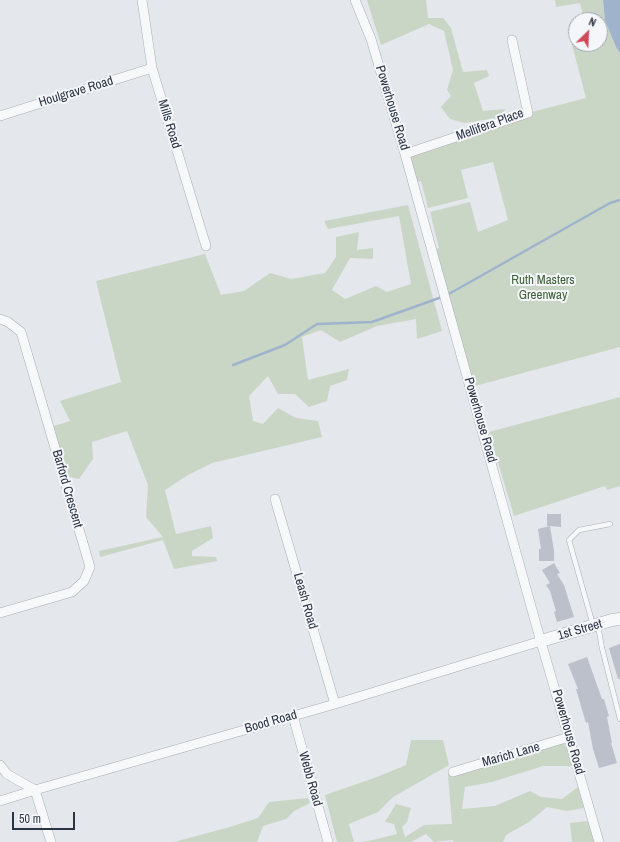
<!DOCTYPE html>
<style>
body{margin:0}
#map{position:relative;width:620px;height:842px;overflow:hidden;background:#e4e7ec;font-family:"Archivo Narrow",sans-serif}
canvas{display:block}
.north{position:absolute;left:568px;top:12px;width:40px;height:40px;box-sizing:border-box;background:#f4f6f9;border:1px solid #a4a8b1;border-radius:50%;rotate:24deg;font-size:11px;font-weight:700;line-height:16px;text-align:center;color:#2b3445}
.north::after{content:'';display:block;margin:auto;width:14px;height:18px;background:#d1495b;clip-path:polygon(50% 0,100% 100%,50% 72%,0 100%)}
.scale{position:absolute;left:12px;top:812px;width:63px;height:18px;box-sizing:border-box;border:2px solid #2b3445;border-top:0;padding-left:5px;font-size:12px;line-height:14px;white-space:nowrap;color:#2b3445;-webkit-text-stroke:3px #f4f6f9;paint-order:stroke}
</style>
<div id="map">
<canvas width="620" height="842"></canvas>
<div class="north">N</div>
<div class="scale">50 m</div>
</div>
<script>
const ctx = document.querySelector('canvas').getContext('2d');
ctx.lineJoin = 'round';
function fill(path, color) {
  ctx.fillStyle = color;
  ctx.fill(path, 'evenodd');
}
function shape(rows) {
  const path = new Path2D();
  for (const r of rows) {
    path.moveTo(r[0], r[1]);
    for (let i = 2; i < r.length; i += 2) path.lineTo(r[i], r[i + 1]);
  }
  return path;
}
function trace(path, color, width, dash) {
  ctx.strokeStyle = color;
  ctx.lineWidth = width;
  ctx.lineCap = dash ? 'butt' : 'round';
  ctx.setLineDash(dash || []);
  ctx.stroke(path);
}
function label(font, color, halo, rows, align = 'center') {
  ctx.font = font + ' "Archivo Narrow",sans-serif';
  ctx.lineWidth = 4;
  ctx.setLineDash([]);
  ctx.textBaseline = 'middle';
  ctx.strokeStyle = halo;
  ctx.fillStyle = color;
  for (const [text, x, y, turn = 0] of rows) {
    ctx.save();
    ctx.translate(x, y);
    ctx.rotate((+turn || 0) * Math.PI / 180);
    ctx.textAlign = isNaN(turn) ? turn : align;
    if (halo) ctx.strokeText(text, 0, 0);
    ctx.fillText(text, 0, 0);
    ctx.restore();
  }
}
fill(shape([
 [367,0,426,0,428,18,443,18,451,28,463,72,487,70,489,76,474,83,483,111,505,109,502,117,465,123,450,119,441,107,451,96,447,90,453,70,444,31,429,24,381,45],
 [555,0,603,0,605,21,616,47,620,53,620,347,471,387,433,251,439,248,430,212,470,202,478,232,508,220,493,162,461,170,468,198,428,208,421,181,413,183,405,154,528,113,586,98,570,37,576,36,576,44,600,44,600,20,584,20,580,3,556,7],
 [408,205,442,331,417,339,416,319,377,326,340,342,321,330,302,337,308,380,349,369,347,380,330,386,327,401,309,407,295,394,278,394,268,376,249,396,253,421,263,424,278,408,296,418,318,421,322,437,212,463,188,475,165,490,176,534,211,526,213,538,192,551,192,556,216,557,217,561,174,569,163,540,100,557,99,551,163,537,146,517,148,485,127,431,92,442,93,459,79,479,66,476,54,426,70,421,60,401,121,382,96,281,205,254,221,295,244,291,270,273,291,279,325,273,336,257,336,237,359,232,357,250,373,248,373,259,350,258,332,290,345,299,376,286,387,292,411,284,399,216,328,229,324,221],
 [620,397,620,486,607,490,605,486,514,516,489,432],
 [411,740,443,740,449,765,393,797,378,812,349,824,354,842,337,842,325,795,377,777,406,765],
 [564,743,575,766,543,766,492,782,465,787,462,809,495,806,530,791,541,797,562,799,578,787,584,808,567,811,547,807,529,822,506,835,503,842,453,842,453,840,434,842,426,834,411,842,361,842,373,840,397,834,394,824,385,822,396,804,411,808,407,822,402,827,405,837,424,825,452,824,448,774],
 [308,798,310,803,294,811,286,819,263,826,257,842,174,842,230,827,258,818,269,802],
 [588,821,594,842,572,842,570,823]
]), '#c9d6c5');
fill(shape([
 [603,0,620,0,620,53,616,47,605,21]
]), '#9fb4cc');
trace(shape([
 [447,295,610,203,620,200],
 [233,365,285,345,317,324,372,322,442,297]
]), '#9fb4cc', 2.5);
fill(shape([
 [547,514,561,514,561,527,550,526,554,551,554,561,539,561,539,549,541,549,538,529,550,526,547,526],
 [554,563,560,573,557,574,564,585,574,617,557,622,554,612,556,611,550,591,546,585,550,583,542,570],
 [620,644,620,679,618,679,609,648],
 [587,657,602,699,604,699,609,716,607,717,612,743,611,743,617,763,599,768,593,749,588,722,586,723,576,689,578,689,568,664]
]), '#bbc0ca');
const service = shape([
 [593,625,569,540,579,530,610,524],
 [598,626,602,648,620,719]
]);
const minor = shape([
 [142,0,152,68,206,246],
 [355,0,371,39,405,154,539,635,599,842],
 [0,116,152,68],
 [405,154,528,113,512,40],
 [0,319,8,322,21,332,90,567,84,581,72,592,0,613],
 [275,499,335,704],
 [293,716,328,842],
 [0,765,7,774,35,790,51,842],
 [453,772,569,737],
 [0,801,35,790,335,704,541,641]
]);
const tertiary = shape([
 [541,641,612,620,620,619]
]);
trace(service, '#a9aeb7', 5.5);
trace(minor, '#a9aeb7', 10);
trace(tertiary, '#a9aeb7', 13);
trace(service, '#f7f8fa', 4.5);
trace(minor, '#f7f8fa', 9);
trace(tertiary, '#f7f8fa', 12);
label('13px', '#2b3445', '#f4f6f9', [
 ["Houlgrave Road",76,92,-17],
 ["Powerhouse Road",392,108,73],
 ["Mills Road",169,124,73],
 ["Mellifera Place",490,125,-20],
 ["Powerhouse Road",480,420,74],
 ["Barford Crescent",67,489,74],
 ["Leash Road",305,601,74],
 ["1st Street",580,630,-16],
 ["Bood Road",271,722,-16],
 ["Powerhouse Road",568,732,74],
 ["Marich Lane",511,755,-16],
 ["Webb Road",310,779,74]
]);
label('13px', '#3f6138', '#f4f6f9', [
 ["Ruth Masters",543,281],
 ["Greenway",543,296]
]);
</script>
